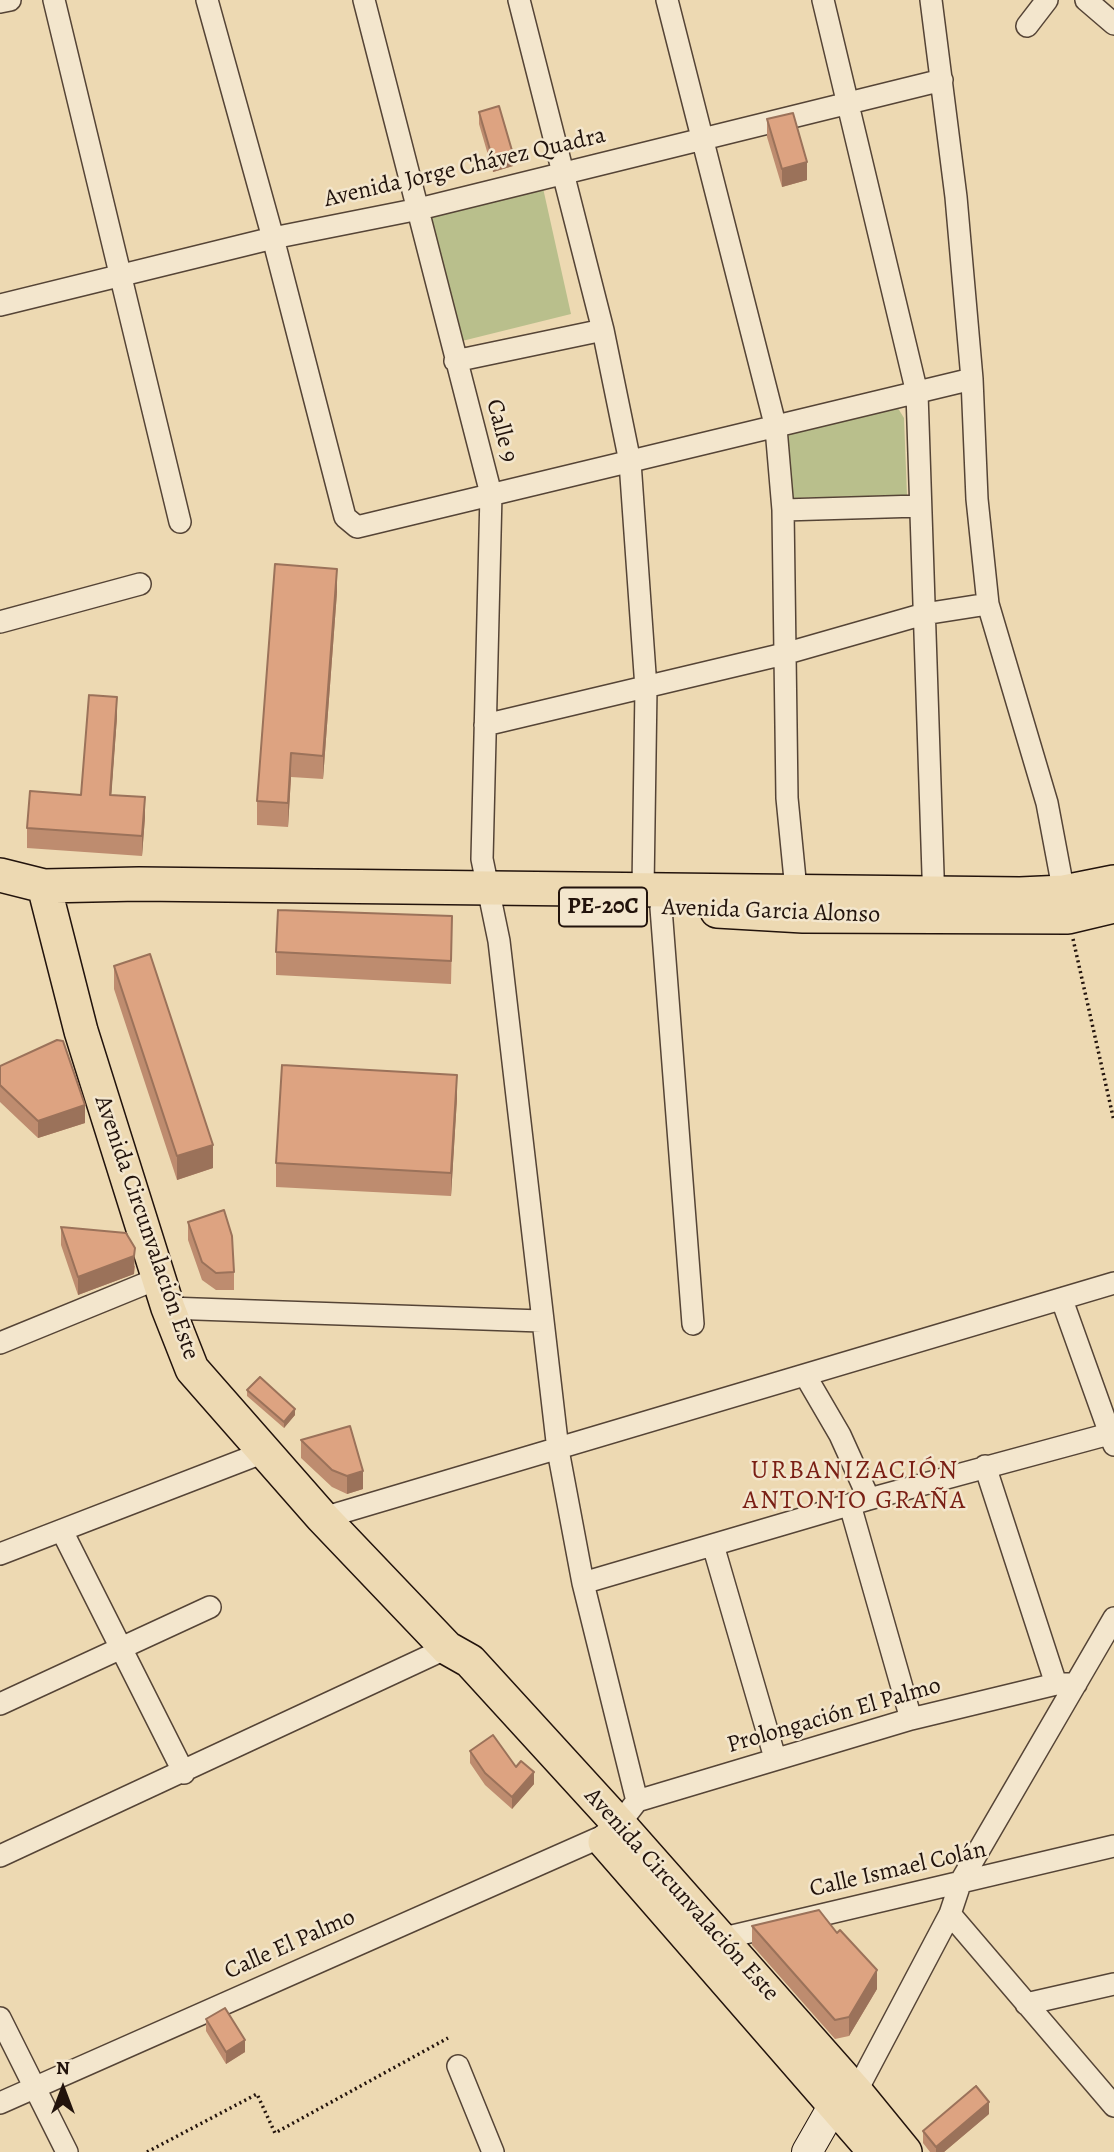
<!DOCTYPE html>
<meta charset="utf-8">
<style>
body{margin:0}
#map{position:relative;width:1114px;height:2152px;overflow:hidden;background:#edd9b2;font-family:Alegreya,serif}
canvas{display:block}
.north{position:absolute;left:28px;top:2054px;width:70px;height:70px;-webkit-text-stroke:5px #f3e6cd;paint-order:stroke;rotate:0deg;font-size:19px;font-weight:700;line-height:28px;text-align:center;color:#22130c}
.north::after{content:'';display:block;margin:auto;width:24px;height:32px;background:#22130c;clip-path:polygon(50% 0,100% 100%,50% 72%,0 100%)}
</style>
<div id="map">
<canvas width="1114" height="2152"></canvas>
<div class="north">N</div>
</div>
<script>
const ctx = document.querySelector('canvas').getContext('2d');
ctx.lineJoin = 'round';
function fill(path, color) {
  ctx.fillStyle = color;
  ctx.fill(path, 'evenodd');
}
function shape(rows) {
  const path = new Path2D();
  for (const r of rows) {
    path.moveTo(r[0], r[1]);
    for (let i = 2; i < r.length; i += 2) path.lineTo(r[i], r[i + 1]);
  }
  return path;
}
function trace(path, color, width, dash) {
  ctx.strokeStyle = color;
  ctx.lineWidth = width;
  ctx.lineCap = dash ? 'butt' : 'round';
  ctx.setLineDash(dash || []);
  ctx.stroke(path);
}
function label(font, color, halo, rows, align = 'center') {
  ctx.font = font + ' Alegreya,serif';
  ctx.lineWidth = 5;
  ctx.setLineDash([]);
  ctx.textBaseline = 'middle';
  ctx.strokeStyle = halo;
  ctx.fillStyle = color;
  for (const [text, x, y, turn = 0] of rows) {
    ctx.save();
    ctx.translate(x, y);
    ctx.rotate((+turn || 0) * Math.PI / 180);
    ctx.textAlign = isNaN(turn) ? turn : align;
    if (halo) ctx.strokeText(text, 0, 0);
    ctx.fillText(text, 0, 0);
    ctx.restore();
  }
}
fill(shape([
 [543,188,571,314,454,343,424,214],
 [896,405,904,418,907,495,790,498,781,434]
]), '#b9bf8c');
const street = shape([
 [54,0,180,522],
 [207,0,273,238,345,517,357,527,972,379],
 [364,0,491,494,482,859,499,941,558,1450,583,1583,637,1801],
 [519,0,603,330,630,462,646,688,643,888],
 [667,0,776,428,783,510,787,798,797,900],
 [823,0,917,393,934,904],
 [931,0,956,197,972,379,977,499,988,604,1047,803,1066,904],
 [1086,0,1114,24],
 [0,2,10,0],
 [1027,26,1047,0],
 [0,305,273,238,419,209,942,80],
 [455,361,603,330],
 [783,510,919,506],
 [0,622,140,584],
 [485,725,784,654,924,614,988,604],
 [661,908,693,1324],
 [1062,1300,1114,1445],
 [168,1308,541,1321],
 [0,1343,159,1278],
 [805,1375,840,1435,869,1499],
 [985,1466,1056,1684],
 [850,1505,911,1719],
 [323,1518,1114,1283],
 [62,1531,184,1773],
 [713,1545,775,1758],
 [0,1554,267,1451],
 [583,1583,869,1499,1109,1434],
 [0,1704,210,1607],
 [0,1856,447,1648],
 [950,1914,1114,2106],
 [711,1941,1114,1846],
 [1026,2004,1114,1984],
 [0,2018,67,2152],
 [458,2066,493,2152],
 [856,2092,950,1914,961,1881,1114,1618],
 [0,2103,601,1837,619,1824,637,1801,911,1719,1056,1684,1076,1684]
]);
const secondary = shape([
 [807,2152,835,2103,853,2094]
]);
const primary = shape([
 [0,875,44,886,139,884,1020,894,1064,892,1114,882],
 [44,886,81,1031,168,1308,192,1369,322,1517,447,1648,470,1661,619,1824,856,2092,905,2152],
 [717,911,803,916,1068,917,1114,906],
 [605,1842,875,2152]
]);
trace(street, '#554436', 24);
trace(secondary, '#22130c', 32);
trace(primary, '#22130c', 36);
trace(shape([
 [1073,939,1114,1121],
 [147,2152,257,2094,275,2133,448,2038]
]), '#22130c', 3.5, [2, 3.5]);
trace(street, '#f3e6cd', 21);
trace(secondary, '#f3e6cd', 30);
trace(primary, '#edd9b2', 33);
fill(shape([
 [479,112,513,166,493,172,479,124],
 [767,119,807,180,782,187,767,137],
 [337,592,323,779,291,777,288,827,257,825,257,801],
 [117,717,111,795,145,817,142,856,27,848,27,828,81,795],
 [452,939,451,984,276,975,276,952],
 [114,966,213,1168,177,1180,114,989],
 [0,1066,85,1123,38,1138,0,1102],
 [457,1098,451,1196,276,1187,276,1163],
 [188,1222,234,1272,234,1290,216,1290,202,1280,188,1240],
 [61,1227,135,1266,134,1274,78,1295,61,1245],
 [247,1390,295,1415,284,1428,247,1396],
 [301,1440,363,1489,347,1494,332,1487,301,1458],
 [470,1751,516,1767,534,1784,512,1809,485,1785,470,1763],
 [752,1926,877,1989,849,2036,835,2039,752,1945],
 [206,2019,245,2052,226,2064,206,2031],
 [989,2114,944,2152,930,2152,923,2143,923,2131]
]), '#be8c6f');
fill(shape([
 [513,154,513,166,493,172,493,160],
 [807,162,807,180,782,187,782,169],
 [337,569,337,592,323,779,323,756],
 [117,697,117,717,110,814,110,795],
 [291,753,291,777,288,827,288,803],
 [145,797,145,817,142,856,142,836],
 [457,1075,457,1098,451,1196,451,1173],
 [85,1105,85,1123,38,1138,38,1121],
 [213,1145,213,1168,177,1180,177,1156],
 [135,1248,134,1274,78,1295,78,1277],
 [295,1409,295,1415,284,1428,284,1422],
 [363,1471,363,1489,347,1494,347,1476],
 [534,1772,534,1784,512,1809,512,1797],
 [877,1970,877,1989,849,2036,849,2017],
 [245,2040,245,2052,226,2064,226,2052],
 [989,2102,989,2114,944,2152,936,2152,936,2147]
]), '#9b725a');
const building = shape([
 [499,106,513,154,493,160,479,112,499,106],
 [793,113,807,162,782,169,767,119,793,113],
 [275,564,337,569,323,756,291,753,288,803,257,801,275,564],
 [89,695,117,697,110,795,145,797,142,836,27,828,30,791,81,795,89,695],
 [278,910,452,916,451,961,276,952,278,910],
 [150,954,213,1145,177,1156,114,966,150,954],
 [57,1040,63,1041,85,1105,38,1121,0,1085,0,1066,57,1040],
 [282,1065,457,1075,451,1173,276,1163,282,1065],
 [224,1210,232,1236,234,1272,216,1273,202,1262,188,1222,224,1210],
 [61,1227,126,1233,135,1248,134,1256,78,1277,61,1227],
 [260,1377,295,1409,284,1422,247,1390,260,1377],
 [350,1426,363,1471,347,1476,332,1470,301,1440,350,1426],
 [493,1735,516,1767,521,1761,534,1772,512,1797,485,1773,470,1751,493,1735],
 [819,1910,837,1933,840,1930,877,1970,849,2017,835,2020,752,1926,819,1910],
 [225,2008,245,2040,226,2052,206,2019,225,2008],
 [976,2086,989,2102,936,2147,923,2131,976,2086]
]);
fill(building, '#dda381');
trace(building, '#9b725a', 2);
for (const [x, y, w] of [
 [603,907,88]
]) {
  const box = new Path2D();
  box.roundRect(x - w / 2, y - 19.5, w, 39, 5);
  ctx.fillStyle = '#f3e6cd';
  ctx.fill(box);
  trace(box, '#22130c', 2);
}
label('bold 23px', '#22130c', null, [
 ["PE-20C",603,907]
]);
label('24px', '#22130c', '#f3e6cd', [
 ["Avenida Jorge Chávez Quadra",465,168,-13],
 ["Calle 9",501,431,75],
 ["Avenida Garcia Alonso",771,912,2],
 ["Avenida Circunvalación Este",146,1228,71],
 ["Prolongación El Palmo",834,1716,-16],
 ["Calle Ismael Colán",898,1870,-13],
 ["Avenida Circunvalación Este",681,1895,48],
 ["Calle El Palmo",290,1945,-24]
]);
ctx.letterSpacing = '2px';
label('26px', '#7a1f14', '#f3e6cd', [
 ["URBANIZACIÓN",855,1472],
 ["ANTONIO GRAÑA",855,1502]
]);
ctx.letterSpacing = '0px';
</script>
